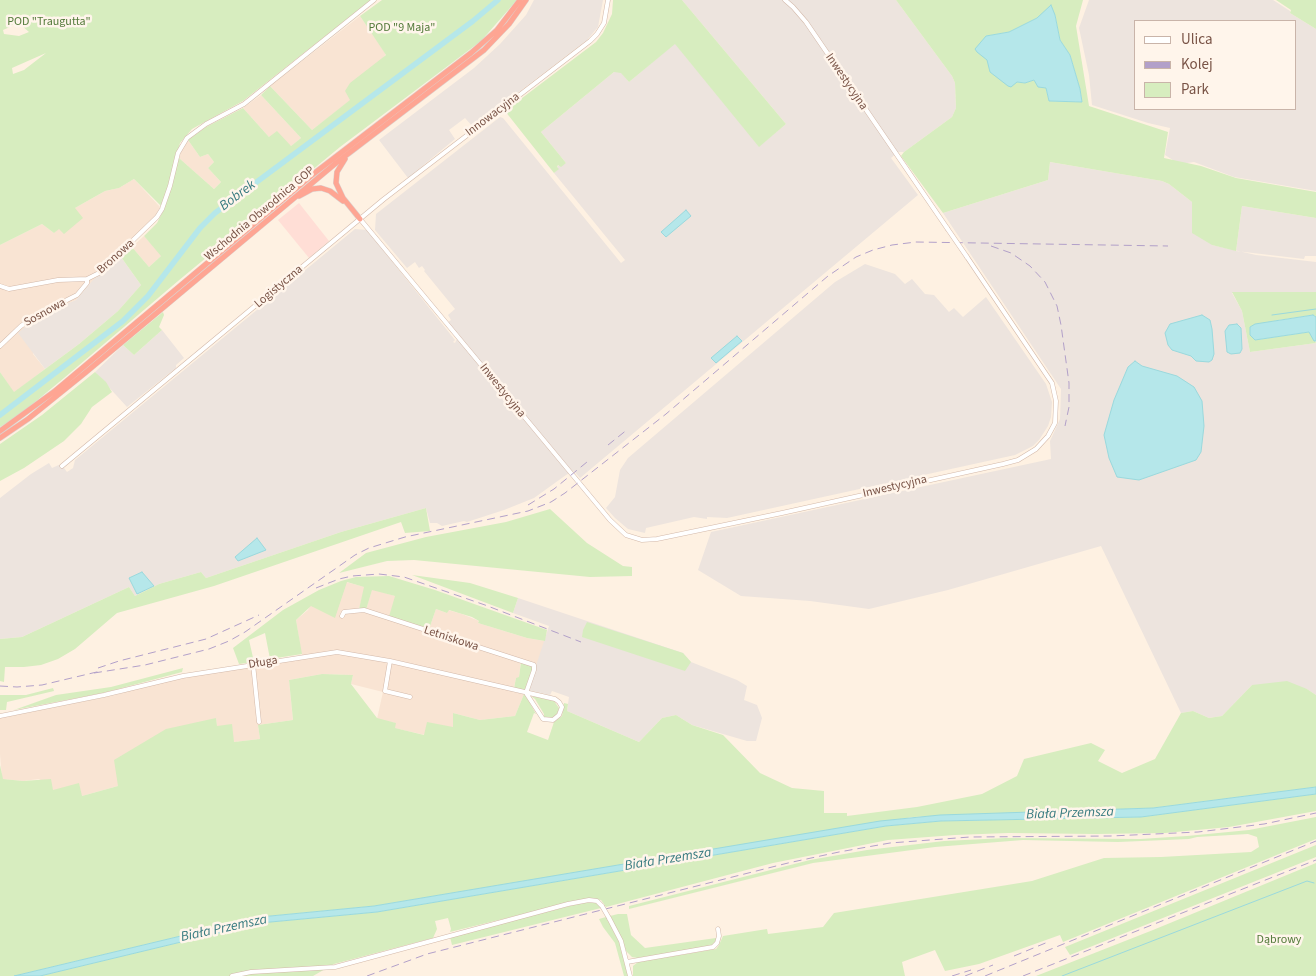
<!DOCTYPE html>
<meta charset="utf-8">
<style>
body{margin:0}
#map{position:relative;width:1316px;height:976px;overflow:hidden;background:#fef1e2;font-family:"Source Sans 3",sans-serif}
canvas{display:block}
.legend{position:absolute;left:1134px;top:20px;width:162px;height:90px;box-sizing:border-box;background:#fff5eb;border:1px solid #c9b4a9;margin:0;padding:6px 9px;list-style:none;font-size:15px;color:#795346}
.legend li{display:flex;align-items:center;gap:10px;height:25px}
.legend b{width:25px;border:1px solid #c9b4a9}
</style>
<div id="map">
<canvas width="1316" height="976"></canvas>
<ul class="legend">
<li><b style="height:6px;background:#fff"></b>Ulica</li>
<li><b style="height:6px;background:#b2a0c9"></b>Kolej</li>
<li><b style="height:14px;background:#d7edbf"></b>Park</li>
</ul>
</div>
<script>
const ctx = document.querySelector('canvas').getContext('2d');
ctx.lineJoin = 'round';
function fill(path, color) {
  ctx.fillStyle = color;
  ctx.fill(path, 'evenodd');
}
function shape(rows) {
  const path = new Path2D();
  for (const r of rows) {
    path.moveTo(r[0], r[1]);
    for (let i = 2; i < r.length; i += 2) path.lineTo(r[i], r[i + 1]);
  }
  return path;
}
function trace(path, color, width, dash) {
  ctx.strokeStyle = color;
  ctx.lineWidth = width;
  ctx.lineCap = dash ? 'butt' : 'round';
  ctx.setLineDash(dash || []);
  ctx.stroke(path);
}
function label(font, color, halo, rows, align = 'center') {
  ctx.font = font + ' "Source Sans 3",sans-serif';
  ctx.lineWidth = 5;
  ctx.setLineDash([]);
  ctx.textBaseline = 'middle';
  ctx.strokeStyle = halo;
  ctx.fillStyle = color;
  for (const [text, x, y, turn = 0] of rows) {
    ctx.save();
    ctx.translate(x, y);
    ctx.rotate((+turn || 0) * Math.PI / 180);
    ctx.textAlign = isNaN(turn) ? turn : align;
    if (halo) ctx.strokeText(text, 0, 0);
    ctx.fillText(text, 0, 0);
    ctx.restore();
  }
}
fill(shape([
 [360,16,386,54,351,100,312,130,270,86],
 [261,95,301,138,291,146,269,137,243,108],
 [188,140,200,157,208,154,214,162,208,168,221,182,214,189,179,158,184,144],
 [134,179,160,207,153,220,112,260,76,300,38,316,33,354,45,369,14,393,0,372,0,245,42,224,54,233,75,208,105,191,119,188],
 [144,236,162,255,149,267,132,247],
 [346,582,365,587,359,609,366,610,372,589,395,596,428,632,436,609,447,613,448,610,462,614,479,621,478,623,527,638,545,641,538,664,521,659,519,678,516,678,513,692,524,694,515,716,480,720,453,713,453,727,425,735,394,728,395,723,377,719,383,692,351,684,353,675,322,674,289,680,293,720,258,725,260,739,234,742,217,726,216,718,118,786,82,796,53,791,39,779,23,781,2,779,0,754,0,718,116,695,159,682,302,657,296,620,308,610,310,606]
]), '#f9e4d3');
fill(shape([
 [299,203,329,241,309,258,278,220]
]), '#ffded6');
fill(shape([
 [534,0,603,0,598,27,587,40,473,127,465,118,449,130,455,139,408,178,379,140,474,68,500,44,526,15],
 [682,0,896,0,952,76,955,83,956,108,952,117,904,152,898,152,891,158,918,195,580,478,574,471,566,475,534,498,504,510,467,522,464,521,442,526,437,523,430,523,426,508,341,532,206,578,201,572,159,584,135,596,129,587,22,637,0,639,0,498,31,474,49,463,52,468,61,464,67,472,73,468,75,460,355,229,367,230,455,340,453,342,455,343,457,339,445,324,451,320,448,315,455,309,424,271,425,270,422,266,419,268,415,262,407,268,375,230,376,214,500,117,503,118,621,263,625,260,554,173,558,169,557,167,559,165,566,163,541,132,614,72,621,72,629,82,675,43,759,146,786,124],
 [1089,0,1273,0,1290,11,1290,13,1316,29,1316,191,1234,177,1194,162,1179,164,1165,155,1170,128,1148,123,1092,105,1089,75,1079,28],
 [1135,21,1295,21,1295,109,1135,109],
 [1050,162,1162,181,1169,184,1192,202,1192,209,1212,245,1256,255,1316,262,1316,292,1232,293,1242,311,1250,352,1316,343,1316,695,1307,689,1252,685,1222,716,1209,718,1193,711,1181,713,1101,546,948,590,869,609,810,601,741,596,698,570,711,532,1051,459,1050,441,1060,419,1061,389,943,213,1048,180],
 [1242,206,1316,218,1316,256,1305,256,1304,259,1236,251],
 [121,257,141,285,118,311,79,344,45,369,18,333,38,316,76,300,93,280],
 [865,264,895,274,905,284,912,279,925,294,934,295,949,312,954,308,963,317,986,297,1046,384,1052,402,1051,417,1048,426,1039,440,1033,446,1015,455,727,518,707,517,707,519,694,517,646,528,645,533,628,529,615,518,606,508,615,497,620,470,628,458,835,282],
 [162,330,184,358,176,365,176,368,127,407,95,372,123,345,134,355],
 [518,598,683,653,691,662,737,680,747,686,744,700,757,705,762,718,756,741,747,741,692,725,676,715,662,718,639,742,567,711,569,697,552,691,550,695,528,690,549,626,513,613]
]), '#ede4de');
fill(shape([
 [0,0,371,0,243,101,192,129,180,143,174,168,179,158,214,189,221,182,208,168,214,162,208,154,200,157,188,140,206,127,243,108,269,137,277,131,291,146,301,138,261,95,270,86,312,130,350,100,345,91,350,83,386,55,360,16,382,0,517,0,481,41,340,147,178,281,64,378,17,417,0,427,0,372,14,392,79,344,118,311,141,285,121,257,132,247,149,267,161,256,144,236,157,223,164,209,134,179,119,188,105,191,75,208,83,218,64,234,59,229,54,233,42,224,0,245],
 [15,20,29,32,19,36,4,34,3,30,10,27,15,22],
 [46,53,24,70,13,74,12,68],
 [613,0,682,0,786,124,759,147,675,44,629,82,621,73,614,72,541,132,566,163,561,167,558,165,557,167,559,169,554,173,505,111,596,42,603,33,612,14],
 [896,0,1083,0,1076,26,1089,106,1168,132,1164,158,1201,166,1236,178,1316,192,1316,218,1242,206,1236,251,1212,245,1192,233,1192,202,1169,184,1162,181,1050,162,1048,180,943,213,901,156,904,152,952,117,956,108,955,83,952,76],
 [1055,15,1060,40,1070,55,1080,89,1082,102,1049,101,1046,88,1034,80,1025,83,1017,82,990,72,986,36,1009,32,1037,18],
 [1276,0,1316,0,1316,29,1290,13,1291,10],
 [1232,292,1316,292,1316,317,1313,315,1279,320,1250,327,1255,340,1310,332,1316,343,1250,352,1242,311],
 [163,312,164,315,159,327,162,330,134,355,123,345],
 [95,372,106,382,112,392,92,407,81,424,64,441,24,468,0,481,0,444,42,415],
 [426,508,430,531,405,533,401,522,214,586,117,613,75,649,58,659,41,665,24,667,5,667,4,682,0,681,0,639,22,637,129,587,135,596,159,584,201,572,206,578,341,532],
 [550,509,587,543,623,566,632,567,632,576,590,577,414,560,387,561,339,573,366,553,426,537,506,522],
 [412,575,470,583,518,598,513,613],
 [389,576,435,590,547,630,545,641,527,638,478,623,479,621,472,617,449,610,447,613,436,609,428,632,388,620,395,596,372,590,366,610,359,609,364,587,347,582,335,618,311,606,296,620,302,654,270,659,265,633,249,640,254,662,239,664,233,648,283,610,319,590,341,581,356,577],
 [587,622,683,653,691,662,685,671,582,637,583,630],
 [521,662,532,666,533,668,526,691,514,688,516,678,519,677],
 [183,668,182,672,103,693,14,710,56,695,111,687],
 [322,674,353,675,351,684,377,718,396,723,395,728,424,735,427,722,453,727,453,713,480,720,515,716,524,694,526,696,536,714,534,713,527,732,548,740,554,722,562,716,564,703,568,704,567,711,639,742,662,718,676,715,692,725,723,735,760,773,792,788,824,791,824,813,847,813,847,816,917,807,982,794,1017,776,1024,759,1091,743,1105,750,1098,761,1122,773,1155,759,1181,713,1193,711,1209,718,1222,716,1252,685,1287,681,1307,689,1316,695,1316,787,1153,808,913,817,374,906,260,917,14,976,0,976,0,765,3,779,23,781,51,779,53,790,79,783,82,796,118,786,114,760,166,729,216,718,217,726,232,724,234,742,260,739,258,725,293,720,289,680],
 [53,688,54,691,7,702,6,710,0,710,0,695,26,695],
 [533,696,554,701,559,708,557,715,552,718,544,717,544,714,535,699,532,697],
 [1316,794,1316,811,1229,827,1165,833,1096,834,1008,833,955,835,888,840,773,863,606,907,601,900,588,898,450,932,451,929,448,918,435,921,437,929,433,938,334,964,313,976,40,976,260,923,377,912,886,826,941,821,1141,817],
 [1316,817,1316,839,1063,942,1060,935,979,964,945,971,935,950,902,962,905,976,633,976,633,966,638,962,716,949,719,945,723,936,767,929,768,934,823,927,834,913,1032,881,1104,858,1161,857,1251,852,1259,847,1257,837,1248,834,1197,837,1189,839,1118,842,1023,840,935,847,813,863,629,909,629,906,810,860,867,850,944,841,1006,838,1140,839,1187,836,1249,830],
 [1316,845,1316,857,1070,955,1065,947],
 [1316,863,1316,976,1036,976,1153,930],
 [585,902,597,903,601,908,452,945,450,937],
 [618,914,627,914,631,935,645,948,716,938,716,941,713,945,708,947,637,958,632,957,626,951,622,939,610,916],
 [606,917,619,942,628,976,624,976,615,943,603,927,599,919]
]), '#d7edbf');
const water = shape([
 [1051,5,1055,15,1060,40,1070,55,1080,89,1082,102,1049,101,1046,88,1038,87,1034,80,1025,83,1017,82,1011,87,1008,86,990,72,987,60,977,52,975,49,986,36,1009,32,1037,18,1051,5],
 [686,210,691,216,666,237,661,232,686,210],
 [1202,315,1210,320,1212,329,1214,354,1212,360,1209,362,1196,361,1191,356,1172,350,1168,345,1165,333,1170,324,1202,315],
 [1313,315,1316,317,1316,341,1314,341,1309,332,1255,340,1250,335,1250,327,1255,324,1313,315],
 [1237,324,1241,328,1242,349,1240,353,1231,354,1227,352,1225,331,1229,325,1237,324],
 [737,336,742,341,716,363,711,358,737,336],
 [1135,361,1142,366,1177,376,1194,387,1202,401,1204,426,1201,452,1196,460,1139,480,1117,477,1109,458,1104,435,1114,400,1128,367,1135,361],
 [257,538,266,550,238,561,235,557,257,538],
 [142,572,154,586,137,594,129,578,142,572],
 [1316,787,1316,794,1141,817,941,821,886,826,377,912,260,923,40,976,14,976,260,917,374,906,880,821,940,815,1153,808,1316,787]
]);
fill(water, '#b5e7ea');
trace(water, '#9ad9dd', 1);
trace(shape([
 [1272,315,1316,309],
 [1062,976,1307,881,1314,883]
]), '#9ad9dd', 1);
trace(shape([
 [0,415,123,321,148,296,200,228,215,213,473,21,498,0]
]), '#b5e7ea', 5.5);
const minor = shape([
 [785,0,793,7,806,22,947,228],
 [360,219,610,520,626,535,642,540,657,539,782,513,1003,464,1018,460,1036,449,1048,436,1055,423,1056,401,1052,383,967,257],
 [0,286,9,289,58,280,87,279,99,273,157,217,162,209,170,186,178,153,187,138,206,124,244,104,374,0],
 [0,346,21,326,37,315,77,295,87,283,87,279],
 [62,466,384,199,590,41,597,34,604,23,608,0],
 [342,616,344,612,364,610,534,665,534,670,526,693],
 [390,661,385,691,410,697],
 [253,664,259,722],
 [0,716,104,695,183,676,337,652,390,661,555,699,559,702,562,707,559,715,553,720,543,719,526,693],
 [609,918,621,941,630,976],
 [627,962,713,947,717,943,719,936,718,929],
 [232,976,251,972,335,967,568,904,589,900,597,901,602,906]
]);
const highway = shape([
 [345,159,337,172,336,183,343,198,360,219],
 [299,196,312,189,321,188,330,191,343,201],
 [0,431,55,391,312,175,471,53,497,30,520,0],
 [0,438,28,419,85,373,336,163,484,50,509,24,526,0]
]);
trace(minor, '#d3b9aa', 5);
trace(highway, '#dcd2cf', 6);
trace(minor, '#fff', 4);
trace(highway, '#fea593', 5);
trace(shape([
 [991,246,1011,253,1030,266,1045,282,1057,306,1061,325,1069,383,1069,407,1065,426],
 [608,445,628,429],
 [528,505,554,489,587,462],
 [316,588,339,579,352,576,379,574,404,577,485,605,581,642],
 [98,668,119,661,206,639,259,615],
 [94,673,145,665,209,649,229,641,245,632,355,555,369,548,405,537,528,511,551,502,565,493,666,414,828,276,856,257,873,250,892,245,916,242,1168,246],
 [0,686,17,687,42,685,101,671],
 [1014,956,1048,942],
 [367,976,427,954,788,863,839,852,890,843,970,837,1111,836,1198,832,1264,824,1316,813],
 [952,976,971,970],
 [965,976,993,965],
 [985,976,1316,841],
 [1023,976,1316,860]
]), '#b2a0c9', 1, [8, 5]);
const minorBridge = shape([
 [947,228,967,257],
 [602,906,609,918]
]);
trace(minorBridge, '#d3b9aa', 5, []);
trace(minorBridge, '#fff', 4);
label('12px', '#537a3a', '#fff5eb', [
 ["POD \"Traugutta\"",49,22],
 ["POD \"9 Maja\"",402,28],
 ["Dąbrowy",1279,940]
]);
label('12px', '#795346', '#fff5eb', [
 ["Inwestycyjna",846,82,56],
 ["Innowacyjna",493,115,-37],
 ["Wschodnia Obwodnica GOP",260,214,-40],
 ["Bronowa",116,257,-42],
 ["Logistyczna",279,287,-40],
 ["Sosnowa",45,313,-29],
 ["Inwestycyjna",502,391,51],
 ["Inwestycyjna",895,487,-13],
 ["Letniskowa",451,639,18],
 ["Długa",263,663,-9]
]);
label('italic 14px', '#387b80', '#fff5eb', [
 ["Bobrek",238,196,-37],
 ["Biała Przemsza",1070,814,-2],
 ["Biała Przemsza",668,860,-9],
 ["Biała Przemsza",224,929,-12]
]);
</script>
